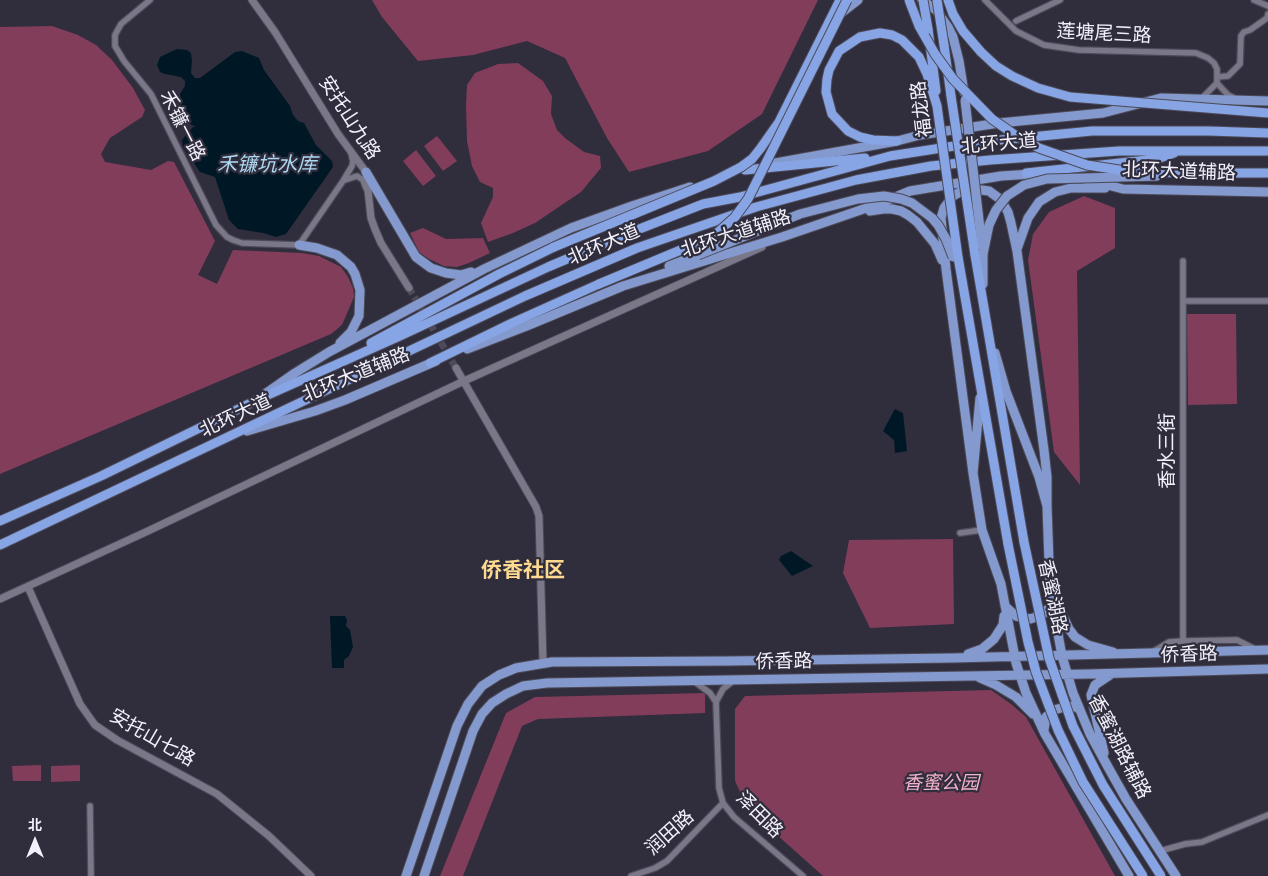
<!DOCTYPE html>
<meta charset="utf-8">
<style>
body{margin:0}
#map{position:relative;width:1268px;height:876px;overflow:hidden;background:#302d3d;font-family:"Zilla Slab","Noto Sans SC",serif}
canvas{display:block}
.north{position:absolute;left:10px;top:816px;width:50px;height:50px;-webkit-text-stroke:4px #302d3d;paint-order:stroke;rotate:0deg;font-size:14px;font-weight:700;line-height:20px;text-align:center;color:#f2f0fa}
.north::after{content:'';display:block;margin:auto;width:18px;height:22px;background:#f2f0fa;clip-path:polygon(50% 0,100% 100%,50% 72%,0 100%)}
</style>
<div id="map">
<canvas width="1268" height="876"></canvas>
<div class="north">北</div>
</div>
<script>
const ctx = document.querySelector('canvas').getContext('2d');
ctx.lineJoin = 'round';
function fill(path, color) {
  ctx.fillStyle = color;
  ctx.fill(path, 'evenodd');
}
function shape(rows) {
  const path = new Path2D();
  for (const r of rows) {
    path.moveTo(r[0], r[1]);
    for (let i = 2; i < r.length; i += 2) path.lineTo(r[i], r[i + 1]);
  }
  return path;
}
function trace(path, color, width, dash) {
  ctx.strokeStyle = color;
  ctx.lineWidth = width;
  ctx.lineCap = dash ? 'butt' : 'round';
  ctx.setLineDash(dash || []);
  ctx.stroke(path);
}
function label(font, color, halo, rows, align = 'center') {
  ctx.font = font + ' "Zilla Slab","Noto Sans SC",serif';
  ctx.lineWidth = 4.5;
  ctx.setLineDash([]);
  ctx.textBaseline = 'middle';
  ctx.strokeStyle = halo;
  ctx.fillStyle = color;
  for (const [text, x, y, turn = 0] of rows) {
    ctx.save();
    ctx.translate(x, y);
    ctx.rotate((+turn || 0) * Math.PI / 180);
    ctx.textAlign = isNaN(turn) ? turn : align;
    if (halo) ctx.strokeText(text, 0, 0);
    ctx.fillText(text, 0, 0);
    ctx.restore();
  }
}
fill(shape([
 [372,0,818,0,762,114,708,151,629,172,607,138,565,58,527,41,473,55,418,61,382,17],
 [52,26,78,35,96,45,112,60,133,88,145,110,142,117,110,138,101,154,105,162,151,170,168,161,174,162,215,241,198,275,217,284,233,250,302,253,319,256,341,267,348,277,353,288,354,297,342,325,331,334,0,474,0,27],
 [518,63,543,81,552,96,551,114,557,130,565,138,584,152,600,156,601,168,581,192,535,223,513,233,488,242,481,223,493,197,493,188,480,182,472,166,467,141,466,105,467,85,475,73,498,64],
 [437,136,457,161,443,171,424,146],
 [416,150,436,176,423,186,403,161],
 [1084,196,1115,208,1115,248,1077,271,1080,485,1054,452,1028,260,1033,234,1049,212],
 [423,228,446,239,483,238,490,253,469,263,457,267,444,266,429,259,419,252,410,233],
 [1187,314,1236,314,1237,404,1188,405],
 [953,539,954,624,870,628,843,573,849,540],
 [991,690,1011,704,1026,717,1115,876,823,876,748,809,735,781,735,709,745,696],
 [705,693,705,713,538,719,522,726,463,876,440,876,506,713,535,697],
 [41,765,41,781,13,781,12,766],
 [80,765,80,781,51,782,51,766]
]), '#823d5b');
fill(shape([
 [177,49,187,50,191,53,192,61,191,73,195,78,200,78,235,52,242,51,259,58,264,70,290,106,293,115,298,121,304,123,316,145,332,161,333,167,286,234,276,237,263,233,238,229,229,220,215,177,200,172,183,147,182,140,193,127,196,127,182,120,180,94,185,86,185,81,181,77,165,74,160,72,157,65,160,57],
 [895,409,903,413,907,451,895,453,894,440,883,431],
 [791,551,813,566,792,576,779,560,781,556],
 [330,616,345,616,347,620,346,626,350,630,353,647,349,656,344,660,344,668,332,668]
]), '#001826');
trace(shape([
 [409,288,456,368]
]), '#4d4a59', 7, [7, 3.5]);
const minor = shape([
 [150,0,121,24,115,35,115,46,124,61,151,94,216,225,227,237,233,240,242,243,299,245,343,181,352,166,353,161,351,153],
 [985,0,1016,31,1044,45,1079,50,1196,53,1208,58,1214,63,1217,69,1217,83],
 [1254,0,1268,6],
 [1016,21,1060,0],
 [1217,77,1228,76,1240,64,1241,36,1244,32,1250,30,1267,18,1268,14],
 [1217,83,1228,95,1234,98],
 [1202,98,1217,83],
 [345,180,357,176,363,180,366,188],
 [1183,261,1183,641],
 [1183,301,1268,301],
 [960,533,982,530],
 [1154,651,1169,642,1183,641,1237,640,1257,650],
 [733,681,723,689,716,702,719,788,723,803,734,817,803,876],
 [695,682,710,693,716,702],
 [90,806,91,876],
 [1160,851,1185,844,1202,842,1268,815],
 [631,876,655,868,667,861,723,803]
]);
const tertiary = shape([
 [252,0,275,32,338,134,366,172,371,218,375,229,381,243,409,288],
 [456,368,536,507,539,516,543,663],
 [28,587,80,704,95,725,117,740,217,794,269,836,311,876],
 [0,599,148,531,464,381,762,247]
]);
const primary = shape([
 [922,0,936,10,948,27,953,37,959,61,964,92],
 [840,14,858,0],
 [770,164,897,141,920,135,999,123,1103,113,1161,98,1268,101],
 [366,172,416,257,431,268,446,273,461,275,471,272],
 [1084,179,1123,189,1268,192],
 [870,211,883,209,892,209,901,211,908,215,917,222,935,244,942,260],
 [299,245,317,248,337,255,351,267,355,274,360,290,359,316,351,332,340,343],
 [1017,249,1028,218,1039,202,1055,192,1071,188,1105,188],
 [983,254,983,284],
 [669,266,698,255],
 [467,349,529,325,623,286,782,237,881,203,910,191,1001,176,1032,174],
 [995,353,1006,391,1039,477,1047,506,1050,590,1062,656,1073,693,1090,734,1108,767,1126,799,1176,876],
 [265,394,295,373,329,352,484,269,571,228,632,206,690,187],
 [980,398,973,473,982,530,1001,584,1016,663,1026,693,1045,734,1129,876],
 [247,431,315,411,345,400,436,361],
 [973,473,946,269,941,218,944,208,953,196,960,192,974,189,989,191,1000,199,1008,212,1011,223,1017,251,1044,450,1047,477,1047,506],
 [1054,597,1069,629,1075,637,1088,645,1113,652],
 [1005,606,1016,616,1030,619,1042,615,1052,605],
 [968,654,982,649,994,639,1003,625,1004,616],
 [980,678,996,685,1016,697,1033,714],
 [1044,730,1046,717,1054,710,1068,706,1076,707,1080,710],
 [1104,753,1091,695,1095,685,1110,675],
 [406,876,457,726,468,704,482,686,499,675,516,668,552,662,729,661,952,658,1268,650],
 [424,876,473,731,482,714,492,703,506,694,523,686,547,683,1089,674,1268,669]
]);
const trunk = shape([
 [948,0,953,14,963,31,981,52],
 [928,29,936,91],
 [944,45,951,96],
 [897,141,873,140,860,137,848,131,832,114,826,92,827,79,829,70,839,51,860,37,880,33,892,35,902,40,919,57,927,74,937,106],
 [760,149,779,122,840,0],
 [745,170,865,158],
 [1026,173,1157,159,1174,153],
 [1191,173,1268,173],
 [975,255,1024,542],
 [958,257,1008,544],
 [371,343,499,274,554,247],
 [430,363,512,323,599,284],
 [0,521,101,476,259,399,400,336,548,267,619,237,703,204,740,197,890,156,980,142,1092,131,1209,131,1268,133],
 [0,545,525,296,637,248,756,207,856,180,931,166,990,160,1119,151,1268,151]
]);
trace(minor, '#4c4a57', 8);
trace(tertiary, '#4c4a57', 9);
trace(primary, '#4c4a57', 11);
trace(trunk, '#4c4a57', 11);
trace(minor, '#7a7789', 5.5);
trace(tertiary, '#7a7789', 7);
trace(primary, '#8499cd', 9);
trace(trunk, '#87a4e4', 9);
const primaryBridge = shape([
 [965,100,982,246],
 [983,254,989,225,996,210,1007,196,1024,185,1047,179,1158,176],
 [698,255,800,214,858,199,884,196,901,199,912,203,932,218,938,225,946,239,953,257]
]);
const trunkBridge = shape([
 [909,0,919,26,935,54,953,79,992,119,1015,135,1039,148,1087,165,1132,172,1191,173],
 [923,0,928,29],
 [937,0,944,45],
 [981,52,996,66,1012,76,1038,88,1070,97,1268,113],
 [951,96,975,255],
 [937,106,958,257],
 [554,247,714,181,741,167,752,159,760,149],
 [599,284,707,239,717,233,735,217,748,199,847,0],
 [1024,542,1049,658,1073,726,1103,785,1161,876],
 [1008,544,1028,642,1036,672,1058,730,1083,782,1143,876]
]);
trace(primaryBridge, '#4c4a57', 11, []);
trace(trunkBridge, '#4c4a57', 11, []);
trace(primaryBridge, '#8499cd', 9);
trace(trunkBridge, '#87a4e4', 9);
label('19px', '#f2f0fa', '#302d3d', [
 ["莲塘尾三路",1104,34,3],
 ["福龙路",922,109,-97],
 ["安托山九路",349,118,57],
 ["禾镰一路",182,126,63],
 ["北环大道",999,144,-5],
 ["北环大道辅路",1179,172,2],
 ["北环大道辅路",736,234,-18],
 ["北环大道",604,245,-23],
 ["北环大道辅路",356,375,-22],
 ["北环大道",236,416,-25],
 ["香水三街",1168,451,-90],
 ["香蜜湖路",1052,597,78],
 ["侨香路",1189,655,-2],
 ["侨香路",784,662,-1],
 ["安托山七路",152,738,30],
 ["香蜜湖路辅路",1119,747,63],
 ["泽田路",759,815,45],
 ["润田路",670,833,-42]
]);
label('italic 19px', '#f4b1ca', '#302d3d', [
 ["香蜜公园",941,784]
]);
label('italic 20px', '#add8f1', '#302d3d', [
 ["禾镰坑水库",267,165]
]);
label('bold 21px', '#fdda90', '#302d3d', [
 ["侨香社区",523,571]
]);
</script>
